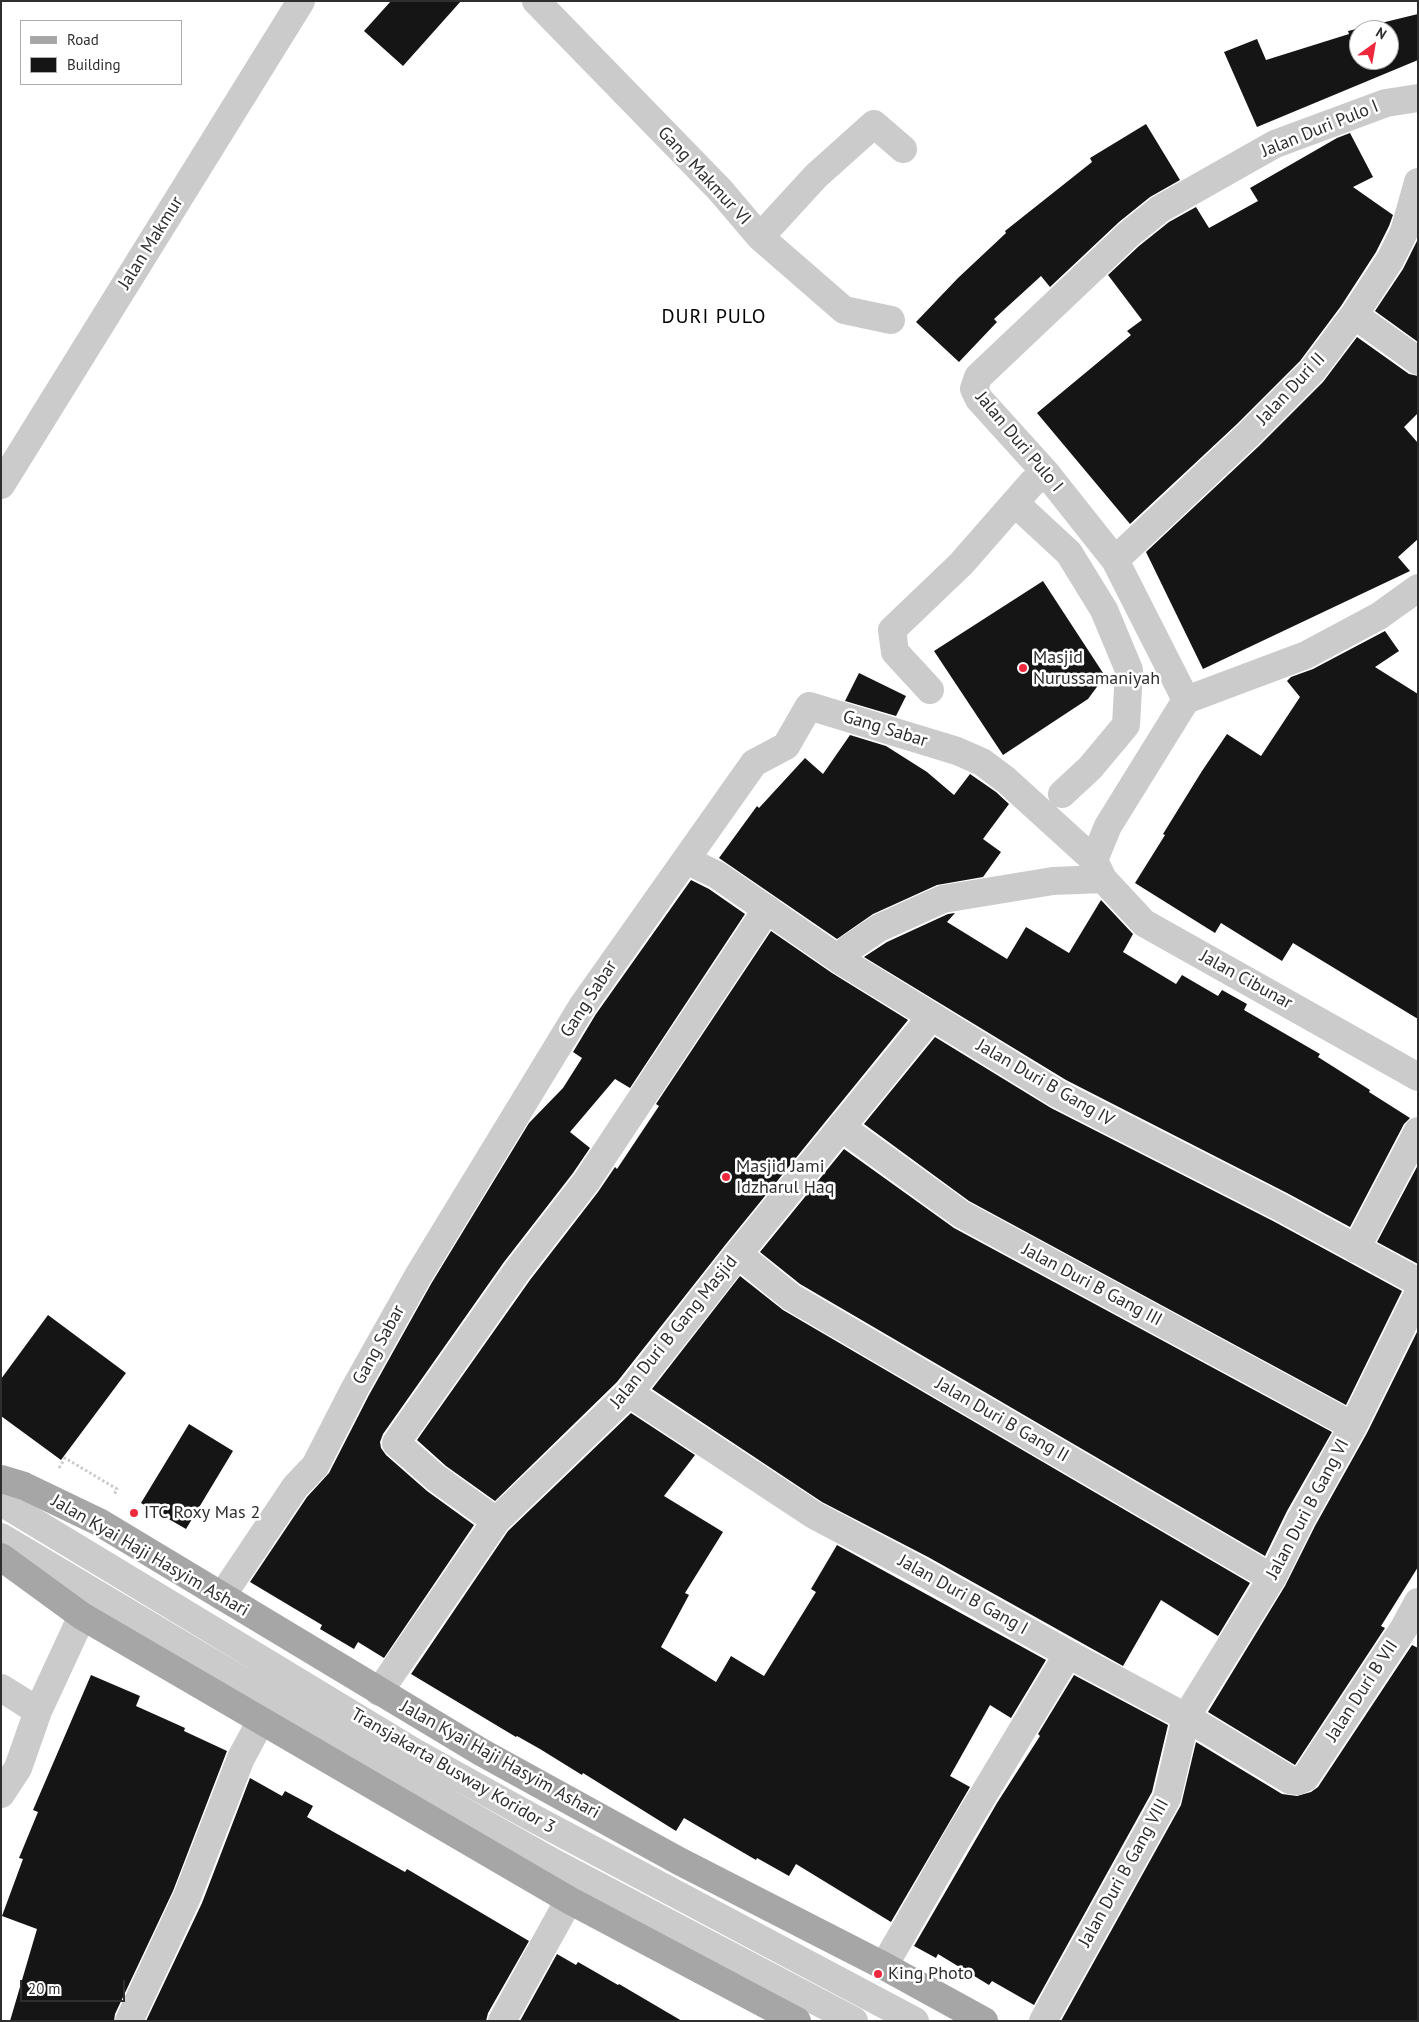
<!DOCTYPE html>
<style>
body{margin:0}
#map{position:relative;width:1419px;height:2022px;overflow:hidden;background:#fff;font-family:"PT Sans",sans-serif}
canvas{display:block}
.frame{position:absolute;inset:0;border:2px solid #2e2e2e;pointer-events:none}
.legend{position:absolute;left:20px;top:20px;width:162px;height:65px;box-sizing:border-box;background:#fff;border:1px solid #ababab;margin:0;padding:6px 9px;list-style:none;font-size:15px;color:#2e2e2e}
.legend li{display:flex;align-items:center;gap:10px;height:25px}
.legend b{width:25px;border:1px solid #ababab}
.north{position:absolute;left:1349px;top:20px;width:50px;height:50px;box-sizing:border-box;background:#fff;border:1px solid #ababab;border-radius:50%;rotate:32deg;font-size:14px;font-weight:700;line-height:20px;text-align:center;color:#2e2e2e}
.north::after{content:'';display:block;margin:auto;width:18px;height:22px;background:#ee283d;clip-path:polygon(50% 0,100% 100%,50% 72%,0 100%)}
.scale{position:absolute;left:20px;top:1980px;width:105px;height:22px;box-sizing:border-box;border:2px solid #2e2e2e;border-top:0;padding-left:6px;font-size:15px;line-height:18px;white-space:nowrap;color:#2e2e2e;-webkit-text-stroke:4px #fff;paint-order:stroke}
</style>
<div id="map">
<canvas width="1419" height="2022"></canvas>
<div class="frame"></div>
<ul class="legend">
<li><b style="height:6px;background:#a6a6a6"></b>Road</li>
<li><b style="height:14px;background:#151515"></b>Building</li>
</ul>
<div class="north">N</div>
<div class="scale">20 m</div>
</div>
<script>
const ctx = document.querySelector('canvas').getContext('2d');
ctx.lineJoin = 'round';
function fill(path, color) {
  ctx.fillStyle = color;
  ctx.fill(path, 'evenodd');
}
function shape(rows) {
  const path = new Path2D();
  for (const r of rows) {
    path.moveTo(r[0], r[1]);
    for (let i = 2; i < r.length; i += 2) path.lineTo(r[i], r[i + 1]);
  }
  return path;
}
function trace(path, color, width, dash) {
  ctx.strokeStyle = color;
  ctx.lineWidth = width;
  ctx.lineCap = dash ? 'butt' : 'round';
  ctx.setLineDash(dash || []);
  ctx.stroke(path);
}
function label(font, color, halo, rows, align = 'center') {
  ctx.font = font + ' "PT Sans",sans-serif';
  ctx.lineWidth = 5;
  ctx.setLineDash([]);
  ctx.textBaseline = 'middle';
  ctx.strokeStyle = halo;
  ctx.fillStyle = color;
  for (const [text, x, y, turn = 0] of rows) {
    ctx.save();
    ctx.translate(x, y);
    ctx.rotate((+turn || 0) * Math.PI / 180);
    ctx.textAlign = isNaN(turn) ? turn : align;
    if (halo) ctx.strokeText(text, 0, 0);
    ctx.fillText(text, 0, 0);
    ctx.restore();
  }
}
fill(shape([
 [391,1,461,1,403,66,364,31],
 [1418,14,1418,60,1257,127,1224,52,1257,39,1266,60,1349,34,1348,31],
 [1359,30,1389,30,1389,60,1359,60],
 [1146,124,1180,180,1150,197,1119,222,1050,287,1041,276,994,319,997,322,959,362,916,322,958,278,1006,233,1005,231,1092,162,1090,158],
 [1350,133,1373,177,1353,187,1393,215,1389,226,1376,252,1341,306,1300,361,1237,424,1130,524,1037,413,1131,335,1127,331,1142,320,1108,275,1139,246,1169,222,1196,207,1209,228,1258,201,1250,188,1337,138],
 [1418,239,1418,342,1375,311,1403,269],
 [1357,337,1409,374,1418,376,1418,413,1404,427,1418,443,1418,539,1398,557,1410,571,1203,669,1146,552,1259,446,1323,382],
 [1043,581,1105,676,1088,699,1003,755,934,651],
 [1385,631,1399,651,1375,667,1418,694,1418,1019,1293,943,1282,961,1221,923,1215,933,1135,883,1165,835,1163,834,1202,771,1227,734,1261,756,1300,697,1287,681,1291,677,1313,669],
 [859,673,906,696,896,716,845,701],
 [850,735,886,746,927,772,954,795,970,774,996,792,1009,804,983,839,1001,852,983,877,937,885,873,914,837,939,719,858,757,806,759,808,805,758,823,774],
 [691,880,709,889,745,914,630,1088,615,1079,570,1132,590,1148,573,1173,504,1262,383,1434,380,1442,381,1448,386,1455,427,1491,474,1525,384,1658,358,1642,354,1649,320,1629,322,1625,250,1582,307,1497,329,1473,369,1395,431,1284,529,1123,563,1088,582,1058,573,1052,596,1014],
 [1101,900,1133,934,1123,952,1176,984,1182,975,1218,996,1222,990,1247,1004,1244,1010,1320,1054,1318,1057,1370,1090,1369,1092,1410,1118,1404,1124,1350,1227,1287,1193,1066,1080,864,957,887,942,948,914,955,913,947,922,1007,959,1026,927,1069,953],
 [771,931,832,973,908,1020,726,1244,617,1382,495,1501,446,1466,417,1440,530,1280,598,1192,615,1167,617,1169,659,1106,656,1104],
 [935,1037,1051,1108,1273,1221,1402,1291,1346,1405,969,1201,864,1124],
 [844,1149,954,1228,1332,1432,1287,1511,1265,1556,800,1284,760,1252],
 [1418,1165,1418,1264,1377,1242],
 [740,1276,783,1310,1250,1583,1218,1636,1161,1600,1123,1666,928,1557,822,1502,652,1389],
 [48,1315,126,1373,61,1460,1,1416,1,1379],
 [1418,1330,1418,1567,1381,1626,1385,1628,1295,1765,1208,1712,1285,1586,1315,1526,1367,1433],
 [631,1413,695,1455,664,1496,723,1532,685,1593,689,1595,661,1647,716,1682,731,1656,764,1676,816,1592,811,1589,837,1545,1046,1660,1011,1718,990,1705,950,1776,970,1787,891,1922,796,1864,789,1876,757,1858,756,1860,684,1818,676,1831,583,1773,582,1775,540,1749,517,1736,516,1737,411,1674,508,1531],
 [189,1424,233,1451,186,1529,141,1503],
 [1412,1645,1418,1648,1418,2021,1061,2021,1181,1805,1196,1742,1282,1794,1297,1796,1311,1792,1318,1787],
 [91,1675,140,1696,136,1706,185,1728,184,1731,227,1751,173,1891,115,2014,114,2021,10,2021,37,1929,2,1916,23,1859,19,1858,38,1812,33,1810],
 [1074,1675,1168,1725,1152,1792,1034,2005,992,1981,989,1985,938,1954,936,1958,914,1946,997,1803,1040,1736,1038,1734],
 [250,1778,282,1796,285,1791,313,1806,307,1817,405,1872,407,1869,529,1941,488,2013,486,2021,146,2021,202,1903],
 [557,1954,576,1965,578,1962,618,1985,619,1984,682,2021,520,2021]
]), '#151515');
trace(shape([
 [59,1468,65,1458,117,1489,114,1495]
]), '#cbcbcb', 3, [2.5, 2.5]);
trace(shape([
 [536,1,720,190,760,237,844,310,891,320],
 [760,237,816,176,874,124,903,149],
 [1354,315,1418,361],
 [1,485,301,1],
 [1015,503,1069,553,1104,610,1129,670,1126,725,1090,768,1062,794],
 [1115,560,1248,435,1312,371,1354,315,1390,260,1404,232,1418,182],
 [930,690,895,652,892,630,961,564,1032,483,1046,473],
 [1186,700,1306,655,1379,616,1418,588],
 [686,860,717,875,840,960,1058,1094,1280,1207,1418,1282],
 [1094,860,1108,826,1186,700,1115,560,1046,473,979,399,974,389,978,377,1129,234,1160,209,1275,144,1386,103,1418,98],
 [840,960,848,949,879,928,943,899,1053,881,1103,879],
 [841,1127,961,1214,1353,1426],
 [1356,1249,1418,1131],
 [738,1254,791,1297,1272,1578],
 [629,1393,814,1515,920,1571,1068,1654,1186,1717,1290,1780,1298,1781,1305,1778,1404,1628,1418,1602],
 [1,1502,414,1752,535,1819,915,2021],
 [496,1521,436,1478,396,1443,517,1271,586,1182,767,909],
 [1,1537,427,1791,554,1863,854,2021],
 [222,1596,295,1487,315,1466,355,1388,418,1276,583,1005,754,763,786,746,809,706,957,751,982,762,1006,780,1094,860,1103,879,1144,923,1418,1077],
 [1,1688,38,1711],
 [379,1692,496,1521,629,1393,738,1254,931,1017],
 [1,1794,18,1768,38,1711,82,1616],
 [884,1966,958,1837,1068,1654],
 [129,2021,187,1897,241,1758,262,1719],
 [502,2021,569,1900],
 [1043,2021,1167,1798,1186,1717,1272,1578,1301,1519,1353,1426,1418,1294]
]), '#cbcbcb', 28);
trace(shape([
 [1,1479,24,1486,99,1522,481,1752,679,1861,884,1966,984,2021],
 [1,1557,82,1616,569,1900,797,2021]
]), '#a6a6a6', 28);
for (const [x, y, r, color] of [
 [1023,668,5,"#ee283d"],
 [726,1177,5,"#ee283d"],
 [134,1513,5,"#ee283d"],
 [878,1974,5,"#ee283d"]
]) {
  const dot = new Path2D();
  dot.arc(x, y, r, 0, 2 * Math.PI);
  ctx.fillStyle = color;
  ctx.fill(dot);
  trace(dot, '#fff', 2);
}
label('18px', '#2e2e2e', '#fff', [
 ["Jalan Duri Pulo I",1320,129,-22],
 ["Gang Makmur VI",704,176,47],
 ["Jalan Makmur",151,243,-58],
 ["Jalan Duri II",1291,389,-47],
 ["Jalan Duri Pulo I",1019,442,50],
 ["Gang Sabar",885,729,17],
 ["Jalan Cibunar",1246,980,29],
 ["Gang Sabar",589,999,-57],
 ["Jalan Duri B Gang IV",1045,1083,30],
 ["Jalan Duri B Gang III",1092,1285,28],
 ["Jalan Duri B Gang Masjid",674,1332,-51],
 ["Gang Sabar",379,1345,-61],
 ["Jalan Duri B Gang II",1002,1420,30],
 ["Jalan Duri B Gang VI",1308,1509,-62],
 ["Jalan Kyai Haji Hasyim Ashari",150,1556,30],
 ["Jalan Duri B Gang I",963,1595,29],
 ["Jalan Duri B VII",1362,1691,-57],
 ["Jalan Kyai Haji Hasyim Ashari",500,1760,29],
 ["Transjakarta Busway Koridor 3",453,1771,30],
 ["Jalan Duri B Gang VIII",1124,1873,-61]
]);
label('18px', '#2e2e2e', '#fff', [
 ["Masjid",1033,658],
 ["Nurussamaniyah",1033,679],
 ["Masjid Jami",736,1167],
 ["Idzharul Haq",736,1188],
 ["ITC Roxy Mas 2",144,1513],
 ["King Photo",888,1974]
], 'left');
ctx.letterSpacing = '1px';
label('20px', '#000', '#fff', [
 ["DURI PULO",714,317]
]);
ctx.letterSpacing = '0px';
</script>
